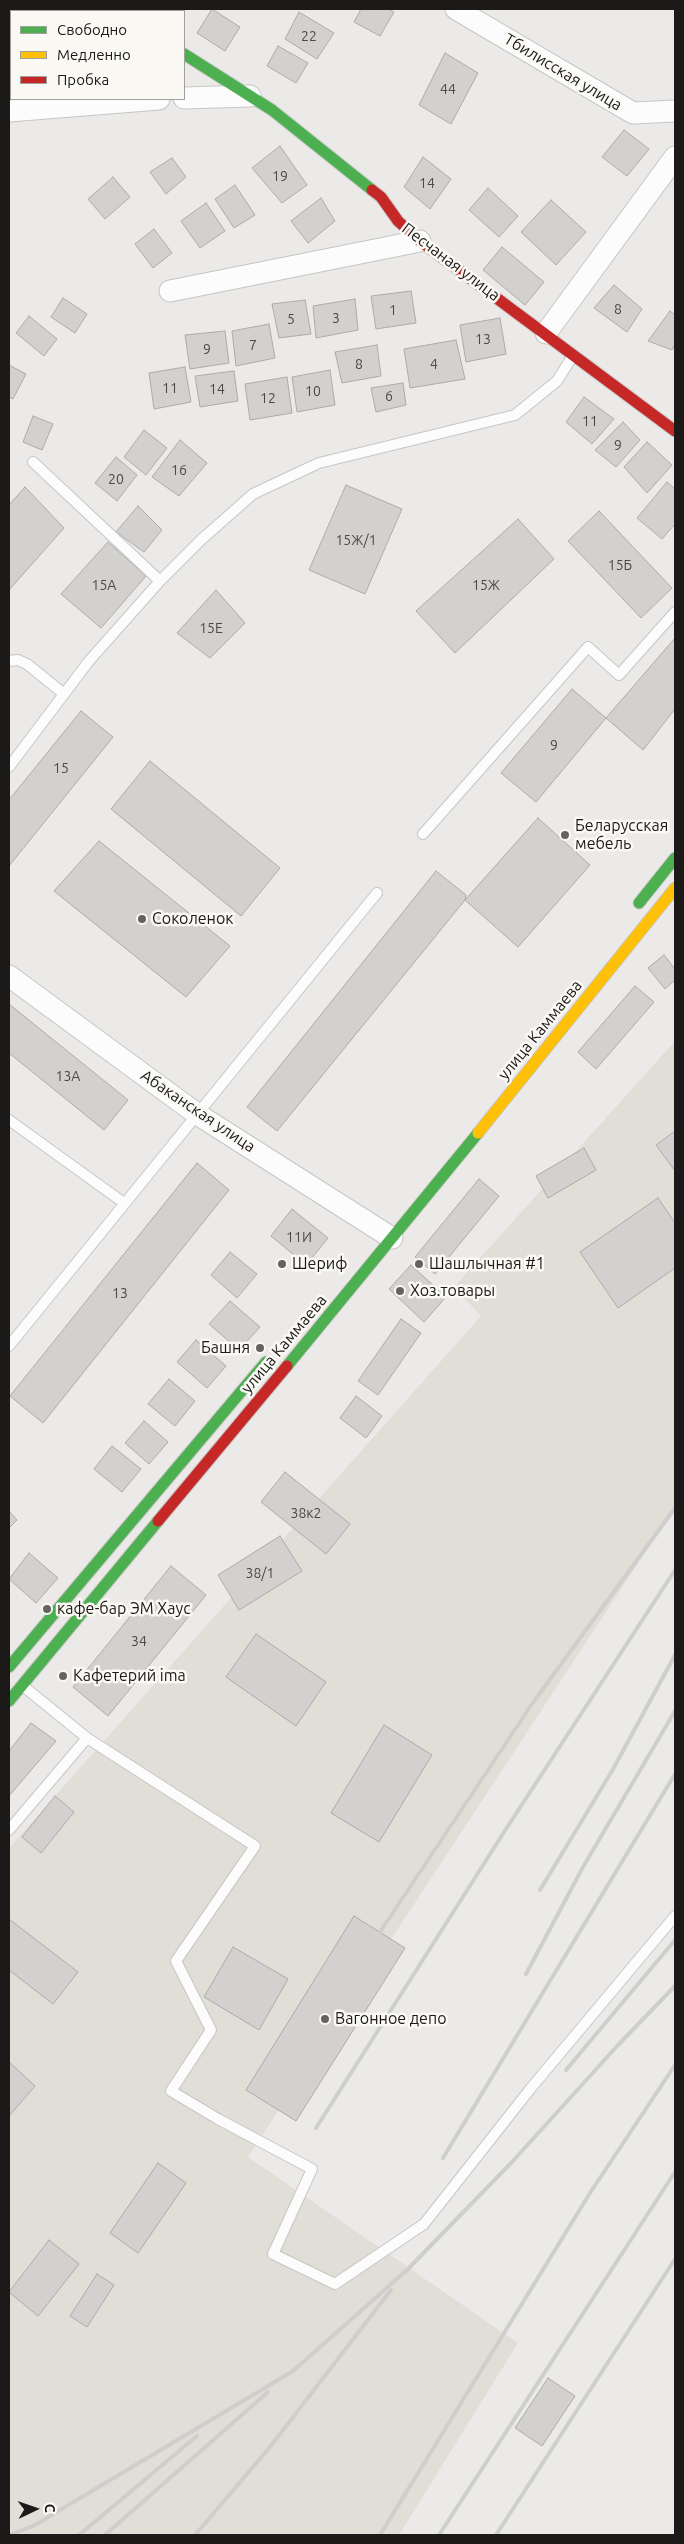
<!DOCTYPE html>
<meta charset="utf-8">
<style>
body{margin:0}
#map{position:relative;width:684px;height:2544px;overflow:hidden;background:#eceae8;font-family:Ubuntu,sans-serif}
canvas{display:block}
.frame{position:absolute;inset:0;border:10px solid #1b1a19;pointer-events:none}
.legend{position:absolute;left:10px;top:10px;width:175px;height:90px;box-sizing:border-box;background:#faf9f4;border:1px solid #a1a09c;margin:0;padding:6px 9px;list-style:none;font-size:15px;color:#1b1a19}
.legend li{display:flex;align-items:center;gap:10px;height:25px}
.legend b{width:25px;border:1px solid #a1a09c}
.north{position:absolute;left:10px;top:2484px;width:50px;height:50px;-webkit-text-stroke:4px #faf9f4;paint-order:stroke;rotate:87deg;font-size:14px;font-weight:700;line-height:20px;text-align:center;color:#1b1a19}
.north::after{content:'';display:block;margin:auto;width:18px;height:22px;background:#1b1a19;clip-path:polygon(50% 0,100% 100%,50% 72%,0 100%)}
</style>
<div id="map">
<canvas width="684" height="2544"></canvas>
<div class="frame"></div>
<ul class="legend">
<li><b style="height:6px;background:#4caf50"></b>Свободно</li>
<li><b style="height:6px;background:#ffc107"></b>Медленно</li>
<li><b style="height:6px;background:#c62828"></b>Пробка</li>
</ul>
<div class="north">С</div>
</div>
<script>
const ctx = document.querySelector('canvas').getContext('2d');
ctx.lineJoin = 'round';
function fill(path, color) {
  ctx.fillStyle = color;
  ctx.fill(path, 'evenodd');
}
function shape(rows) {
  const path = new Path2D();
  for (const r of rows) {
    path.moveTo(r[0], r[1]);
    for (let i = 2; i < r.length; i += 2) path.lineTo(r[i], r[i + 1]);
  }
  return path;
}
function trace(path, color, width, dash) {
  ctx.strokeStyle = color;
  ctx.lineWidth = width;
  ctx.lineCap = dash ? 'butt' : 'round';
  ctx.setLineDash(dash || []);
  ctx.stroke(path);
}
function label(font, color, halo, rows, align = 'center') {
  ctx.font = font + ' Ubuntu,sans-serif';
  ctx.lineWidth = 5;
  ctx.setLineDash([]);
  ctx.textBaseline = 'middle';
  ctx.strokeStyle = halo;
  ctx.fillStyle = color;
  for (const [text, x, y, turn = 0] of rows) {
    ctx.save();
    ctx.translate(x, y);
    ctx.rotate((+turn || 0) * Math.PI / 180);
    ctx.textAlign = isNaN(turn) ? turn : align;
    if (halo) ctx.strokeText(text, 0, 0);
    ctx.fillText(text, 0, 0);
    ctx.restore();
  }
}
fill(shape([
 [675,1041,675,1507,248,2157,518,2343,399,2535,9,2535,9,1848,481,1316,454,1287]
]), '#e1ded7');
const building = shape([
 [212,9,240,27,225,51,197,33,212,9],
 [361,9,388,9,394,12,380,36,354,22,361,9],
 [299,12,334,33,317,59,285,39,299,12],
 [278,46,308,63,296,83,267,66,278,46],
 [445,53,478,73,451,124,419,105,445,53],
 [624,130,649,149,627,176,602,157,624,130],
 [280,146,307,185,282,203,252,168,280,146],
 [423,157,451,179,430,209,404,187,423,157],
 [172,158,186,177,166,194,150,172,172,158],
 [113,177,130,197,105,219,88,199,113,177],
 [235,185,255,215,234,228,215,199,235,185],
 [488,188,518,216,499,237,469,210,488,188],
 [321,198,335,221,308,243,291,221,321,198],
 [551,200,586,232,556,265,521,232,551,200],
 [206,203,225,231,200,248,181,221,206,203],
 [154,229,172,253,153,268,135,244,154,229],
 [502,247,544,282,525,305,483,270,502,247],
 [614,285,642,309,627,332,594,308,614,285],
 [411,291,416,323,376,329,371,296,411,291],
 [63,298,87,314,75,333,51,317,63,298],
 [355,299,358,330,316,338,313,306,355,299],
 [305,300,311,334,279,338,272,304,305,300],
 [670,311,675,315,675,344,672,350,648,341,670,311],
 [29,316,57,339,44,356,16,333,29,316],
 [500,318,506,354,466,362,460,325,500,318],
 [269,324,275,358,236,366,232,331,269,324],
 [225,331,229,363,190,369,185,335,225,331],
 [456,340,465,379,410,388,404,349,456,340],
 [377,345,381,376,342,383,335,352,377,345],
 [9,365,26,374,13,399,9,397,9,365],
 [185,367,191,402,154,409,149,373,185,367],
 [330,370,335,405,297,412,292,377,330,370],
 [234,371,238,401,200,407,195,376,234,371],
 [287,377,292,413,250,420,245,384,287,377],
 [403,383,406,405,376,412,371,388,403,383],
 [584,397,614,419,592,444,566,422,584,397],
 [33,416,53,424,42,450,23,442,33,416],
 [623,422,640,440,616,467,595,450,623,422],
 [144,430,167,448,146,475,124,457,144,430],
 [180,440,207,463,179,496,152,477,180,440],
 [647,442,672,465,647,493,624,467,647,442],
 [116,457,137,475,117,501,95,483,116,457],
 [667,482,675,489,675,524,662,539,637,518,667,482],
 [346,485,402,509,365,594,309,570,346,485],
 [25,487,64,528,9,590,9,505,25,487],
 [138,506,162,530,144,552,116,532,138,506],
 [599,511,672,588,641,618,568,541,599,511],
 [518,519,554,559,455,653,416,611,518,519],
 [108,542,146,576,101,628,61,594,108,542],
 [216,590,245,623,210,658,177,633,216,590],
 [675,638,675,709,643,750,606,718,675,638],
 [572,689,606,718,536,802,501,773,572,689],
 [81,711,113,737,9,866,9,800,81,711],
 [150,761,280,868,241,916,111,809,150,761],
 [538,818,590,865,518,947,465,900,538,818],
 [99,841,230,946,186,997,54,891,99,841],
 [436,871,466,895,465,900,277,1131,247,1107,436,871],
 [664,955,675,969,675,980,665,989,648,968,664,955],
 [635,986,654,1002,596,1069,578,1052,635,986],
 [9,1004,128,1100,104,1130,9,1053,9,1004],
 [675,1131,675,1171,656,1145,675,1131],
 [584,1148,596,1170,548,1198,536,1176,584,1148],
 [197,1163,229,1190,43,1423,10,1396,197,1163],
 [479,1179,499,1196,435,1274,415,1257,479,1179],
 [658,1198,675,1223,675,1268,618,1308,580,1252,658,1198],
 [292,1209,328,1238,306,1265,271,1236,292,1209],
 [230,1252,257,1274,237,1298,211,1275,230,1252],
 [411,1265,446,1297,424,1322,389,1289,411,1265],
 [230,1301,260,1327,239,1350,209,1324,230,1301],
 [401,1319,421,1333,378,1395,358,1381,401,1319],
 [196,1340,226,1366,207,1388,177,1362,196,1340],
 [169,1379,195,1401,175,1426,148,1404,169,1379],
 [356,1396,382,1416,366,1438,340,1418,356,1396],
 [144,1421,168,1442,149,1464,125,1443,144,1421],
 [112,1446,141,1469,122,1492,94,1469,112,1446],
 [285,1472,350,1524,326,1554,261,1502,285,1472],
 [9,1511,17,1520,9,1528,9,1511],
 [280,1536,302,1571,239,1610,218,1575,280,1536],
 [29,1553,58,1578,36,1603,9,1579,29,1553],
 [171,1566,206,1595,108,1716,73,1687,171,1566],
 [256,1634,326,1682,296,1726,226,1677,256,1634],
 [31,1723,56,1741,9,1796,9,1751,31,1723],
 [384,1725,432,1755,379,1842,331,1813,384,1725],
 [55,1796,74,1812,41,1853,22,1837,55,1796],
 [354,1916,405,1948,296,2121,246,2090,354,1916],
 [9,1919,78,1972,53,2004,9,1970,9,1919],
 [233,1947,288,1979,259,2030,204,1997,233,1947],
 [9,2062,35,2086,9,2116,9,2062],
 [158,2163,186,2183,138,2253,110,2233,158,2163],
 [49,2240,79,2264,38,2316,9,2292,49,2240],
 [97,2274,114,2285,87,2327,70,2316,97,2274],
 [548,2378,575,2396,542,2446,515,2428,548,2378]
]);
fill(building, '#d2d1cf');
trace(building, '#acaba9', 1);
const lane = shape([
 [33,462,160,581,202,539,253,494,319,463,515,415,557,381,572,357],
 [9,661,18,660,27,664,64,694],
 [9,767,89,661,160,581],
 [423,834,588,647,619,675,675,612],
 [9,1120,124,1203],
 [9,1346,377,893],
 [23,1686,87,1738,255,1846,176,1961,211,2030,171,2091,218,2119,312,2169,273,2254,335,2284,424,2224,531,2088,675,1916],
 [9,1830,87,1738]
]);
const street = shape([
 [456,9,633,113,675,111],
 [135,11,135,9],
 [184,98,250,96],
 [9,111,159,99],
 [170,291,420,241],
 [546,333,675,157],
 [9,976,197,1114,392,1238]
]);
const fast = shape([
 [184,54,272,110,372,190],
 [639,903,675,858],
 [287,1366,478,1133],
 [9,1667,266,1362],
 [9,1701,158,1521]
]);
const slow = shape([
 [478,1133,675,888]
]);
const jam = shape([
 [372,190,381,197,398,221,420,241,675,431],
 [158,1521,287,1366]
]);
trace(lane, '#c6c6c4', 12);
trace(street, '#c6c6c4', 23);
trace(fast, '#c6c6c4', 13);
trace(slow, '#c6c6c4', 13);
trace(jam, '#c6c6c4', 13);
trace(lane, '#fcfcfc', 10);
trace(street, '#fcfcfc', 21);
trace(fast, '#4caf50', 11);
trace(slow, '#ffc107', 11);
trace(jam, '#c62828', 11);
trace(shape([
 [540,1890,612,1771,675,1655],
 [380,1932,532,1704,675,1508],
 [526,1974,583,1867,675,1711],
 [566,2070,675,1940],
 [316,2128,506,1829,675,1570],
 [443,2158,675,1774],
 [10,2535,35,2525,293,2371,407,2270,512,2162,619,2044,675,1986],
 [79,2535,197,2436],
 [105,2535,268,2392],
 [195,2535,270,2447,391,2290],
 [380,2535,590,2193,675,2065],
 [439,2535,675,2172],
 [496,2535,675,2259]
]), '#cececd', 4);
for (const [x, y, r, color] of [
 [565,835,5,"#646361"],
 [142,919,5,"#646361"],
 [282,1264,5,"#646361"],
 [419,1264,5,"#646361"],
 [400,1291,5,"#646361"],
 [260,1348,5,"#646361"],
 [47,1609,5,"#646361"],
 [63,1676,5,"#646361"],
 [325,2019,5,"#646361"]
]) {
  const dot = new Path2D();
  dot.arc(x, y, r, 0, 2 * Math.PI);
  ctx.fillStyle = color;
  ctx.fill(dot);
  trace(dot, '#faf9f4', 2);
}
label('14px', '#4a4948', null, [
 ["22",309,36],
 ["44",448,89],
 ["19",280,176],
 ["14",427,183],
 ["8",618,309],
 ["1",393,310],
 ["3",336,318],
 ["5",291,319],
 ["13",483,339],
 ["7",253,345],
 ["9",207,349],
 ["8",359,364],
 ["4",434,364],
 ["11",170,388],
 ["14",217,389],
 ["10",313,391],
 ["6",389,396],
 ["12",268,398],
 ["11",590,421],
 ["9",618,445],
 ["16",179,470],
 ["20",116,479],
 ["15Ж/1",356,540],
 ["15Б",620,565],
 ["15А",104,585],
 ["15Ж",486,585],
 ["15Е",211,628],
 ["9",554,745],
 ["15",61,768],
 ["13А",68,1076],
 ["11И",299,1237],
 ["13",120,1293],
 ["38к2",306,1513],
 ["38/1",260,1573],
 ["34",139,1641]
]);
label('16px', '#1b1a19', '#faf9f4', [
 ["Тбилисская улица",563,72,31],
 ["Песчаная улица",451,262,37],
 ["улица Каммаева",540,1030,-51],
 ["Абаканская улица",198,1111,34],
 ["улица Каммаева",284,1344,-50]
]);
label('16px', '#1b1a19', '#faf9f4', [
 ["Беларусская",575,826],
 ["мебель",575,844],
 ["Соколенок",152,919],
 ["Шериф",292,1264],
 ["Шашлычная #1",429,1264],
 ["Хоз.товары",410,1291],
 ["Башня",250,1348,"right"],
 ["кафе-бар ЭМ Хаус",57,1609],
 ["Кафетерий ima",73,1676],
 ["Вагонное депо",335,2019]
], 'left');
</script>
